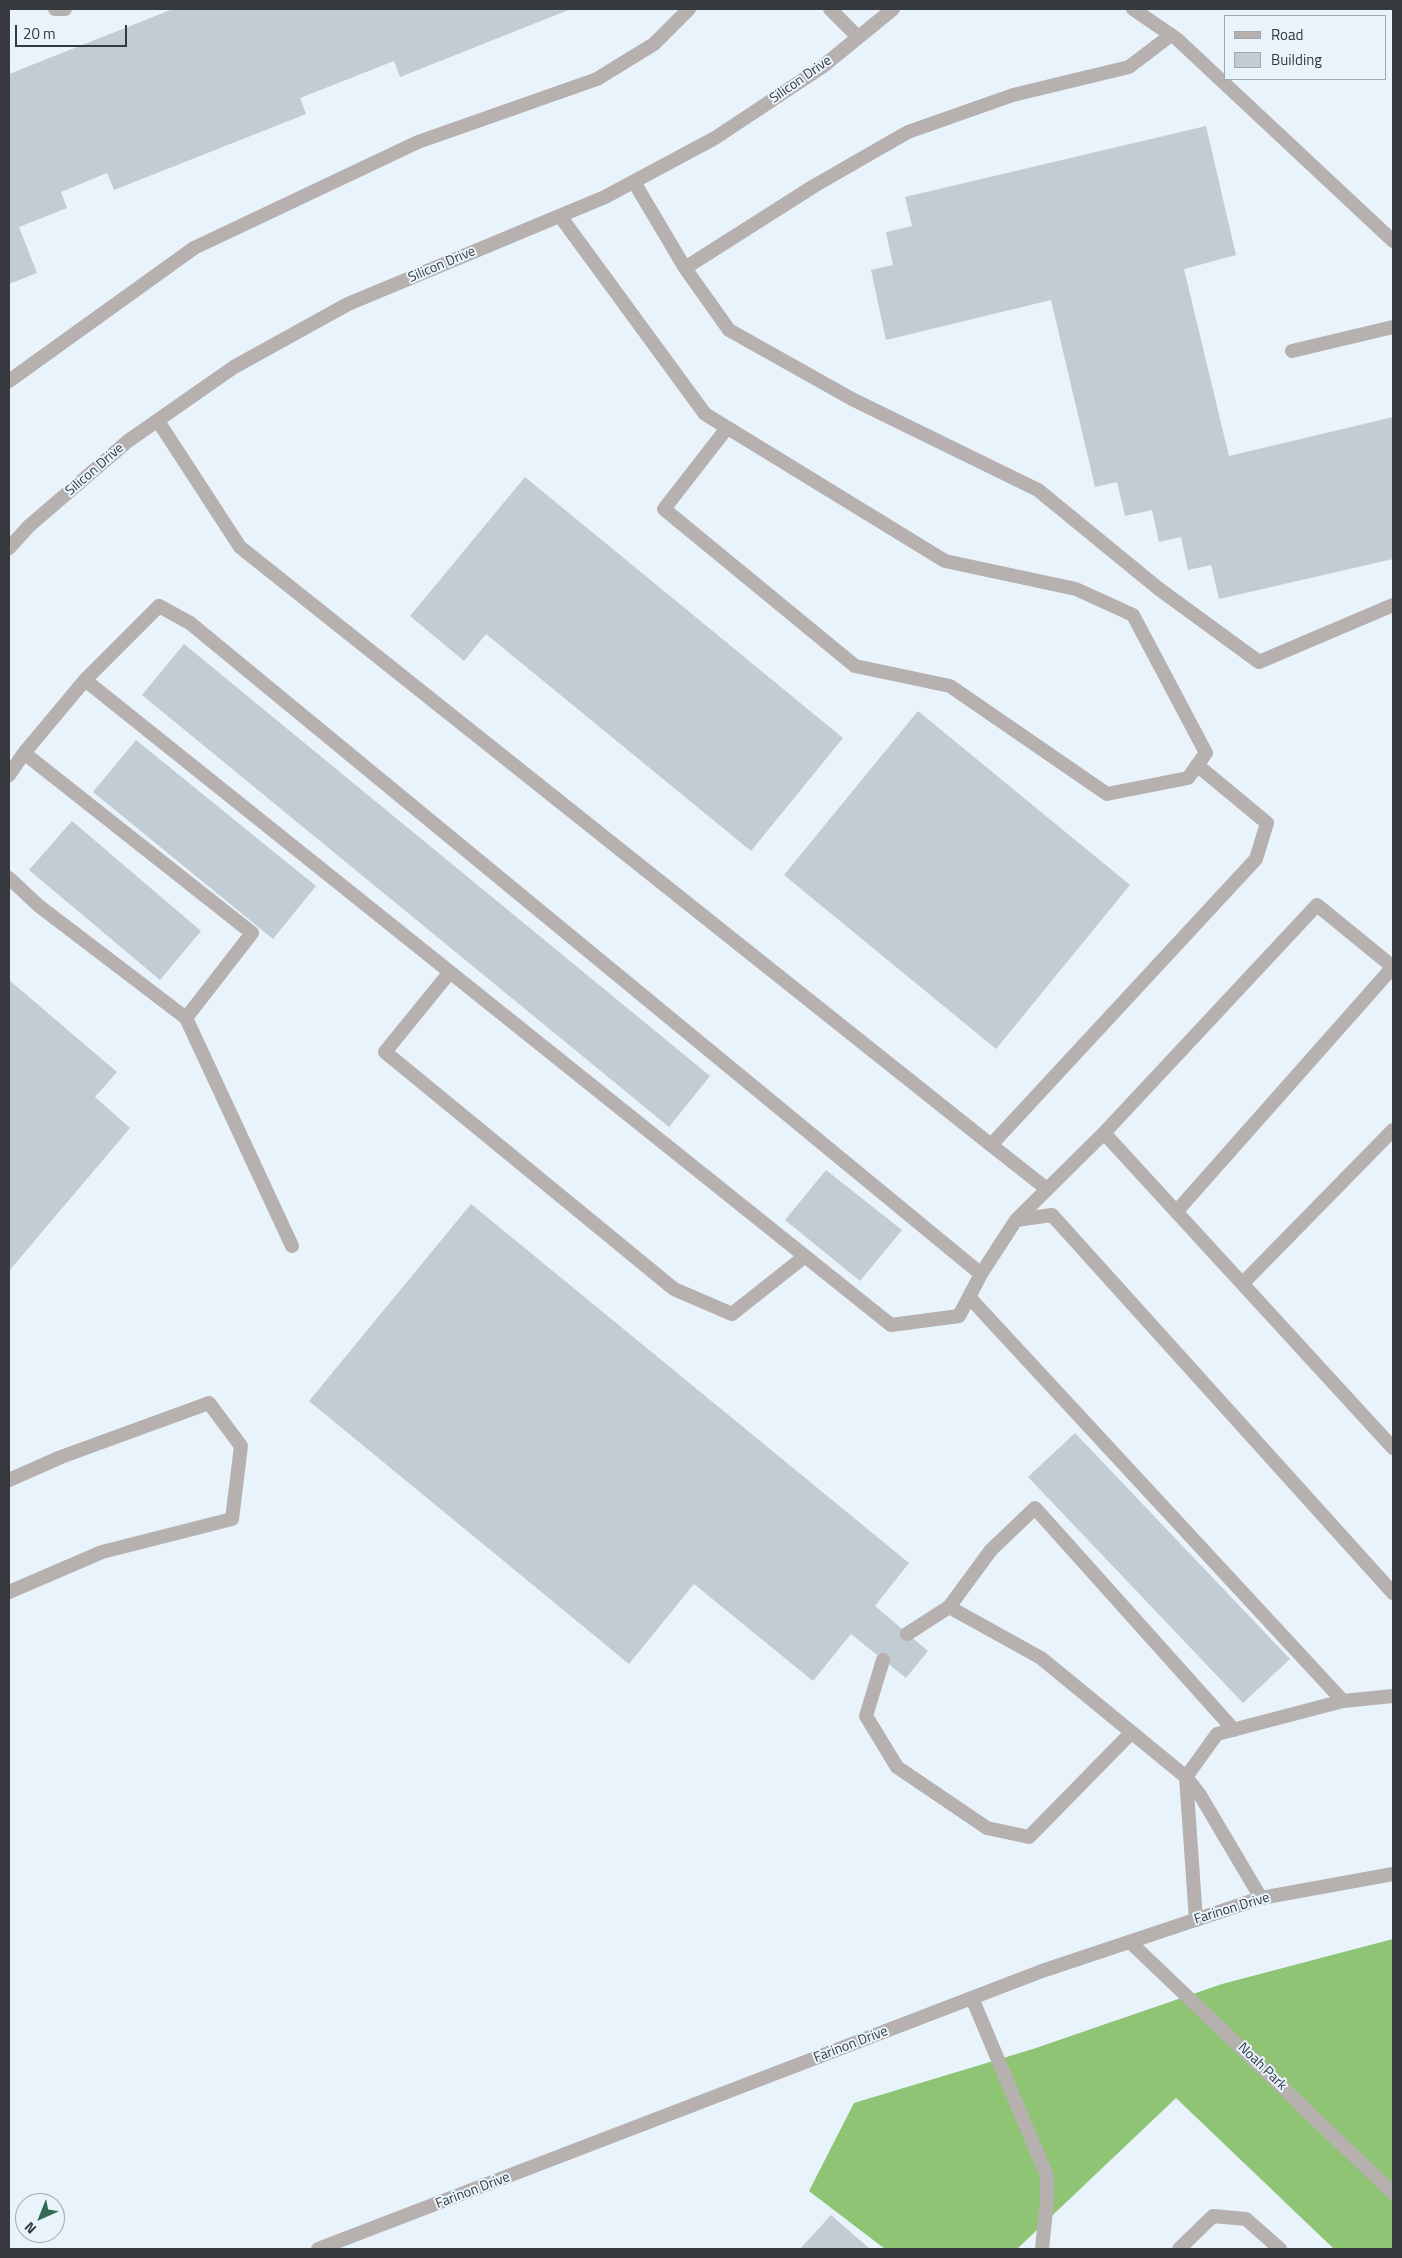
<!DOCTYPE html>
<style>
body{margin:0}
#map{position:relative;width:1402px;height:2258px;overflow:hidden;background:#e8f3fc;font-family:"Titillium Web",sans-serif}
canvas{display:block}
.frame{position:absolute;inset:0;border:10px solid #363a3e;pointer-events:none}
.legend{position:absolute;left:1224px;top:15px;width:162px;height:65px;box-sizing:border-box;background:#e8f3fc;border:1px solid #a1a9b0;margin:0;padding:6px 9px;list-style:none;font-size:15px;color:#363a3e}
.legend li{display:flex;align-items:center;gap:10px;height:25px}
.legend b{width:25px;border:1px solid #a1a9b0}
.north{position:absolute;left:15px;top:2193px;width:50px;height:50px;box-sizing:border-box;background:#e8f3fc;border:1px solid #a1a9b0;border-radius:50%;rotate:224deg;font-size:14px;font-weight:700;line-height:20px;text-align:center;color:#363a3e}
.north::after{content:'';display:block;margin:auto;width:18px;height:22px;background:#326b53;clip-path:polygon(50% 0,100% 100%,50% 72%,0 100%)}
.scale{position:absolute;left:15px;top:25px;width:112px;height:22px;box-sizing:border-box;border:2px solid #363a3e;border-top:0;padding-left:6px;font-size:15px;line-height:18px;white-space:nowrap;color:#363a3e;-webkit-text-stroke:4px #e8f3fc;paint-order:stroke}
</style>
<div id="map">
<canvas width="1402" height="2258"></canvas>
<div class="frame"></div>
<ul class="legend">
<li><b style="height:6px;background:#b6b0af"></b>Road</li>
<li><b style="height:14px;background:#c2ccd5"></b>Building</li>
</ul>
<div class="north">N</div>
<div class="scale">20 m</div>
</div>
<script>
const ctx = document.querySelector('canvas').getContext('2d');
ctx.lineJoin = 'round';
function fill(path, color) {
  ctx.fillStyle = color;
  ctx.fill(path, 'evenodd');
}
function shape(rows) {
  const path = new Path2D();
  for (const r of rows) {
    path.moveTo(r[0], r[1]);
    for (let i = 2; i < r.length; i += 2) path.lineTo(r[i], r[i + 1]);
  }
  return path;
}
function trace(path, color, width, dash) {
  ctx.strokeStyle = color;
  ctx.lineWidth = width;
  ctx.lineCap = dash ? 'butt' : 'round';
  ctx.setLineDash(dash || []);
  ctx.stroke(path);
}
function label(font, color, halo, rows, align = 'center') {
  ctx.font = font + ' "Titillium Web",sans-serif';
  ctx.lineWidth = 4;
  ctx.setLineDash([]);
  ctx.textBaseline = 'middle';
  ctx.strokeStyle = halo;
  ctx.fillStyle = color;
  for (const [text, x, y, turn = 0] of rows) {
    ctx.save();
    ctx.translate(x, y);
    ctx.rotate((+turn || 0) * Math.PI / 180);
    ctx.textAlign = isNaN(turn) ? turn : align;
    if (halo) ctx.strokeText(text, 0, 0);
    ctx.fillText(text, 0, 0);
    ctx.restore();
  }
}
fill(shape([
 [1393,1939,1393,2249,1334,2249,1176,2098,1017,2249,885,2249,809,2191,854,2103,1033,2049,1222,1984]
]), '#8ec473');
fill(shape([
 [173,9,571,9,400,77,394,61,300,98,306,114,114,190,107,173,61,192,67,208,19,227,37,273,9,284,9,74],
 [1206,126,1236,255,1184,269,1229,456,1393,417,1393,559,1219,599,1211,565,1188,570,1181,537,1159,542,1152,510,1125,516,1117,482,1095,487,1051,300,886,340,871,270,893,265,886,232,912,226,905,197],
 [525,477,843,738,751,851,486,634,464,661,410,616],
 [184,644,710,1076,669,1127,142,695],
 [918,711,1130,885,996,1049,784,875],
 [136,740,316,886,273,939,93,792],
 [72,821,201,931,160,980,29,870],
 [9,980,117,1072,95,1097,130,1128,9,1271],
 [826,1170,902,1230,860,1281,785,1220],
 [471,1204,909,1563,875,1606,928,1651,906,1678,851,1634,813,1681,694,1584,629,1664,309,1401],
 [1075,1433,1290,1659,1243,1703,1028,1477],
 [831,2215,870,2249,800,2249]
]), '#c2ccd5');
trace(shape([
 [55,9,65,9],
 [830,9,858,37],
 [1133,9,1177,39,1393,241],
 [634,182,685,268,729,330,852,399,1038,490,1159,589,1259,662,1393,605],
 [560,216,705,414,945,561,1076,589,1133,615,1206,753,1188,778,1107,794,950,686,855,666,664,509,727,428],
 [685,268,814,186,908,132,1013,95,1129,67,1171,35],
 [1292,351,1393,327],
 [9,381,194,248,418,142,597,79,654,44,689,9],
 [158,421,240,547,991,1145,1256,859,1267,823,1197,765],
 [9,775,24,753],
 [9,878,39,906,186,1018,252,933,24,753,85,680,159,606,190,623,981,1274,959,1316,891,1325,85,680],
 [1393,967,1317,905,1104,1133,1393,1448],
 [450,972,385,1052,674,1289,732,1314,804,1257],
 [186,1018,292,1246],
 [991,1145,1047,1189],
 [1176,1212,1393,967],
 [1016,1220,1104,1133],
 [981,1274,1016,1220,1052,1215,1393,1593],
 [1243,1283,1393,1130],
 [969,1297,1343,1701],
 [9,1480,61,1457,209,1403,241,1446,232,1519,102,1552,9,1592],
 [949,1607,991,1550,1035,1508,1234,1730],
 [907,1634,949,1607,1041,1658,1186,1777,1200,1795,1261,1898],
 [883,1660,866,1716,897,1767,987,1828,1029,1837,1131,1733],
 [1196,1920,1186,1777,1217,1734,1343,1701,1393,1696],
 [1130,1942,1393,2193],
 [972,1998,1047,2176,1047,2200,1042,2249],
 [1179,2249,1213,2216,1246,2219,1280,2249]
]), '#b6b0af', 14);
trace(shape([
 [9,548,29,526,128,441,234,367,348,304,605,197,715,138,822,67,893,9],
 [318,2249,1042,1971,1261,1898,1393,1874]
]), '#b6b0af', 14);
label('14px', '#363a3e', '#e8f3fc', [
 ["Silicon Drive",801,80,-35],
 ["Silicon Drive",442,265,-23],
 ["Silicon Drive",95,470,-41],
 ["Farinon Drive",1232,1909,-17],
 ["Farinon Drive",851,2045,-21],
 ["Noah Park",1262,2067,44],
 ["Farinon Drive",473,2191,-21]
]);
</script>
